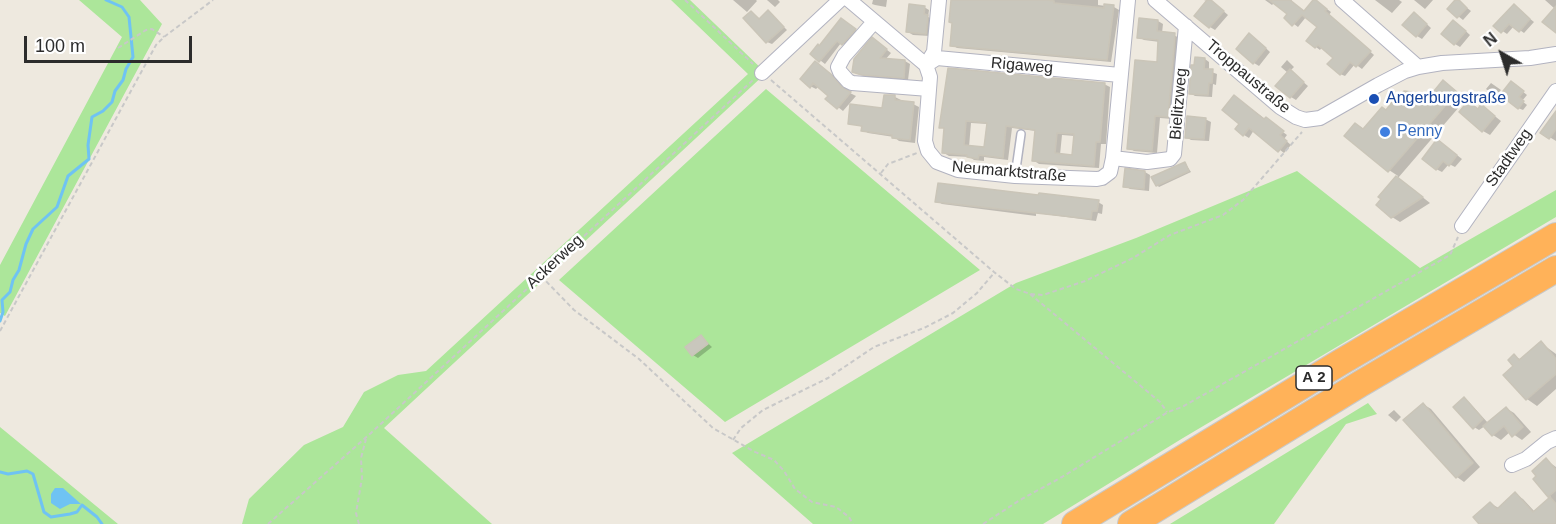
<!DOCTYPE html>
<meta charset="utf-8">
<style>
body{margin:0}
#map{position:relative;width:1556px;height:524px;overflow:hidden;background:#eee9df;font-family:Helvetica,sans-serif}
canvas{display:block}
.north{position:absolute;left:1472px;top:24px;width:60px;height:60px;-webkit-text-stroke:4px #fff;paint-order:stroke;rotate:321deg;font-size:16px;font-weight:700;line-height:24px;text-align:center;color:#2c2c2c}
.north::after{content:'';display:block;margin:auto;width:21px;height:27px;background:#2c2c2c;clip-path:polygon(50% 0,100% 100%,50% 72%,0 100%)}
.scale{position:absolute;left:24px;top:36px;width:168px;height:27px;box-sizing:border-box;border:3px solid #2c2c2c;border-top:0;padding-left:8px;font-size:18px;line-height:21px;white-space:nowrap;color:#2c2c2c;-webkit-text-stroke:4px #fff;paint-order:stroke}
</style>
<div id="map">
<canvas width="1556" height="524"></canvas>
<div class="north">N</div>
<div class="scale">100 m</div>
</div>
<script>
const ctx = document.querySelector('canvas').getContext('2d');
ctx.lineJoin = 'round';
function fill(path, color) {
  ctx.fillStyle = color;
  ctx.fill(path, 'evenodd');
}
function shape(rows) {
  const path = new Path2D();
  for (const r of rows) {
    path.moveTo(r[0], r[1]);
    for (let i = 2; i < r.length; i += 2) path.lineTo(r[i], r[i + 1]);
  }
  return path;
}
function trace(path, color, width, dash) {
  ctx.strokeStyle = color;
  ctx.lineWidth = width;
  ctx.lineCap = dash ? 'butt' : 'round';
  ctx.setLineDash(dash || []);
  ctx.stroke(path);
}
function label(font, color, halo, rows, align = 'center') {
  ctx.font = font + ' Helvetica,sans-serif';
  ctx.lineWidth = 5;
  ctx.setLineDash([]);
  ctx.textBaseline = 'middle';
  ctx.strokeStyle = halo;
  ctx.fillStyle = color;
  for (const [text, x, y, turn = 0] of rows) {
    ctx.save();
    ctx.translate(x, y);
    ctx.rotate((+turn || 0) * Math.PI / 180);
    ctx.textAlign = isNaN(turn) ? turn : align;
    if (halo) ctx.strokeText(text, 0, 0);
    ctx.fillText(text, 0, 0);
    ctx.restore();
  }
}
fill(shape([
 [79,0,140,0,162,24,5,316,0,313,0,265,122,37],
 [671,0,690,0,766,73,384,428,492,524,242,524,249,499,304,445,343,427,364,392,398,375,426,371,748,74],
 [766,89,980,270,725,422,559,280],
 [1297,171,1420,268,1556,190,1556,217,1183,438,1043,524,813,524,732,453,1016,283,1136,238],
 [1368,403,1377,414,1346,424,1274,524,1170,524],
 [0,427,118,524,0,524]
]), '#ace69a');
fill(shape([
 [55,488,63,488,81,504,70,504,60,509,51,503,51,494]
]), '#6fc3f3');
fill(shape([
 [733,0,756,0,757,1,747,12],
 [767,0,778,0,780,2,775,7],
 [873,0,887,0,886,7,875,5,872,4],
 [953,0,1098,0,1098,5,1114,7,1119,10,1111,62,957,48,952,45],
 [1204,0,1214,3,1228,15,1215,30,1210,27,1207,2],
 [1265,0,1292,0,1291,2,1305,13,1319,3,1331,12,1329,15,1374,55,1362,69,1355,64,1345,76,1340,74,1335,58,1322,47,1320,50,1316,47,1319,27,1306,17,1298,27,1286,18,1289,14,1274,3,1272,5],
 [1375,0,1399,0,1402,2,1392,13],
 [1414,0,1433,0,1425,9],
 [1457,0,1471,11,1463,20,1449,9],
 [1545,0,1556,0,1556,31,1555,9],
 [924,7,929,10,928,17,933,19,931,36,913,35,908,32],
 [1518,9,1534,22,1524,33,1514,26,1507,34,1495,26],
 [752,12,760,19,768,12,787,30,772,44,767,42],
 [1419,17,1431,28,1422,39,1417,36],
 [1158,21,1163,24,1162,33,1174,35,1179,38,1173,119,1160,118,1157,153,1134,151,1129,148,1158,63,1160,42,1144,40,1138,37],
 [846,22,859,33,847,46,841,43,825,64,812,54],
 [1459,25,1470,35,1460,47,1455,44],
 [1255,38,1270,52,1259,66,1254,63],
 [877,42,891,53,885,60,905,61,910,64,908,80,868,77,858,74],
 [1205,59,1209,62,1209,71,1217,74,1216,85,1213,84,1212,97,1195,96,1190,93],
 [1287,60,1294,67,1290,71,1308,86,1296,100,1291,97,1288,73,1281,67],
 [820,66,837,80,846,91,856,96,843,111,828,99,831,95,819,86,816,89,810,86],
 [1443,82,1466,99,1398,178,1430,203,1400,222,1392,217,1380,197,1398,176,1389,170,1356,124,1364,129,1412,94,1426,103],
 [1491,83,1501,90,1495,96,1486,89],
 [1104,84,1110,87,1106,144,1101,144,1099,168,1039,164,1033,160,1036,131,1012,128,1008,160,984,157,984,161,974,160,970,157,949,156,944,153,945,129,941,127],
 [971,123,988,124,985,149,969,147],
 [1062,135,1075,136,1073,156,1060,155],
 [1516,86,1527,95,1522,101,1527,105,1523,110,1518,108],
 [895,97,901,100,900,102,913,104,919,107,915,143,899,141,894,137,868,133,863,130,863,127,849,123,884,110],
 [1235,97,1287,135,1284,139,1291,145,1284,153,1254,130,1249,138,1244,135],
 [1468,103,1479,110,1482,106,1501,121,1490,135,1483,131],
 [1556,114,1556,141,1543,133],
 [1205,119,1211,122,1209,141,1191,140,1186,137],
 [1443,144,1462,159,1455,167,1449,164,1442,172,1436,169],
 [1185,163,1191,172,1159,187,1157,185],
 [1145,172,1150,175,1149,191,1130,189,1125,186],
 [937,201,1098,202,1103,205,1102,214,1098,213,1096,221,1036,213,1036,216,942,204],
 [701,337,712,347,698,358,693,355],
 [1541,343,1556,354,1556,389,1537,406,1527,399,1515,366,1514,356,1522,360],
 [1464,399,1469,402,1488,423,1506,408,1514,413,1531,432,1522,440,1510,432,1501,440,1493,435,1485,426,1479,430,1474,427],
 [1423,404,1431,409,1480,467,1464,482,1457,477],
 [1394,410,1401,417,1396,422,1388,415],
 [1546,460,1556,467,1556,524,1481,524,1491,504,1499,508,1515,494,1523,499,1535,512,1551,497,1549,496]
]), '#0003');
trace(shape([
 [0,321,3,312,2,300,10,292,13,280,19,270,26,244,33,229,57,207,68,176,89,159,88,145,92,117,103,111,112,102,115,91,123,80,126,69,133,57,129,17,122,7,106,0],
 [0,472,8,474,27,471,33,474,44,512,51,517,70,514,77,512,82,505,97,517,102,524]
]), '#6fc3f3', 3);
const building = shape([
 [951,0,1047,0,1054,1,1054,3,1104,8,1104,4,1114,5,1107,60,950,46,952,23,949,22,951,0],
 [1207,0,1211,0,1224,11,1209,28,1194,16,1207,0],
 [1269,0,1290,0,1304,11,1313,0,1316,0,1327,9,1325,11,1371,51,1356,67,1350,62,1340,75,1327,64,1333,58,1318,45,1315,48,1306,41,1317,27,1302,15,1292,26,1284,18,1287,14,1269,0],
 [1455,0,1459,0,1467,8,1457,18,1447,9,1455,0],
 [909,4,925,6,924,14,928,15,926,34,906,32,909,4],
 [1514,4,1530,19,1519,32,1509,24,1501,33,1493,26,1514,4],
 [1556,6,1556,33,1542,22,1556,6],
 [768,10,784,27,766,43,743,18,751,11,759,19,768,10],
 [1414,12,1427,24,1416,37,1402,25,1414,12],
 [841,18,856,29,842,45,837,41,819,62,810,54,818,44,819,46,841,18],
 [1139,18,1158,20,1157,31,1175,33,1168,117,1155,116,1152,151,1127,149,1135,60,1157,62,1158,40,1137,38,1139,18],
 [1453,20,1466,31,1454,45,1441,34,1453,20],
 [1249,33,1266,48,1253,64,1236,49,1249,33],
 [872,37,887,49,880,58,905,60,904,78,862,75,852,72,854,59,872,37],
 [1195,57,1205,58,1204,69,1213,69,1212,83,1209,83,1208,95,1189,94,1191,65,1194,65,1195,57],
 [815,61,832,75,842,87,851,92,837,109,825,99,828,96,813,83,810,88,800,79,815,61],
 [948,68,1105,83,1100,142,1096,142,1094,166,1032,161,1035,130,1006,126,1003,158,979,155,978,159,967,157,967,155,942,153,944,128,939,128,948,68],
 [966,121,987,123,984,147,964,145,966,121],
 [1057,133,1074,134,1072,155,1055,153,1057,133],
 [1290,69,1304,82,1290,98,1275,86,1290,69],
 [1443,80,1457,92,1388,172,1344,136,1355,123,1363,129,1382,107,1386,110,1395,98,1396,99,1404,91,1412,92,1425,102,1443,80],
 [1511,81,1524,91,1519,97,1524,101,1518,109,1500,95,1511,81],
 [884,95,895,95,895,100,914,102,910,140,892,138,892,135,861,131,862,126,848,124,850,104,882,108,884,95],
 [1234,95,1264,119,1266,117,1284,131,1280,135,1287,141,1278,152,1249,128,1243,136,1235,129,1239,124,1222,110,1234,95],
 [1468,101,1478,109,1481,104,1495,116,1482,132,1459,112,1468,101],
 [1556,111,1556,129,1549,139,1540,133,1556,111],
 [1187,116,1206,118,1204,139,1185,138,1187,116],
 [1437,139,1457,155,1449,166,1443,161,1436,170,1422,159,1437,139],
 [1185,162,1189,171,1156,186,1151,177,1185,162],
 [1125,168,1145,171,1144,189,1123,187,1125,168],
 [1396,176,1423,197,1391,218,1376,205,1381,199,1378,197,1396,176],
 [938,183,1038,195,1039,193,1099,200,1097,211,1092,211,1091,219,935,202,938,183],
 [701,335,708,344,692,356,685,347,701,335],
 [1541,341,1556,359,1556,374,1526,400,1503,375,1513,366,1508,360,1514,354,1519,360,1541,341],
 [1464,397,1483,419,1473,429,1453,407,1464,397],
 [1423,403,1473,463,1456,478,1403,420,1423,403],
 [1506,407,1523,427,1512,437,1504,426,1492,436,1483,426,1506,407],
 [1546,458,1556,470,1556,490,1548,497,1533,479,1536,476,1532,471,1546,458],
 [1515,492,1533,512,1550,497,1556,504,1556,524,1479,524,1473,517,1490,502,1497,509,1515,492]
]);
fill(building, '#c9c7bd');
trace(building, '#cac5b8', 1.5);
const lane = shape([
 [1015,176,1021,134]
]);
const street = shape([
 [849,0,926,65,930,77,925,141,928,151,937,162,958,170,1015,176,1097,179,1102,178,1110,172,1113,158,1128,0],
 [1155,0,1280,107,1296,117,1305,120,1320,118,1378,85,1405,71,1418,67,1442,63,1530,58,1556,54],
 [1342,0,1418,67],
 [874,22,844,56,838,67,840,72,848,81,852,83,929,89],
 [926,65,937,58,1120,75],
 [926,65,934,52,939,0],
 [762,73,840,0],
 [1113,158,1147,162,1170,159,1174,154,1186,26],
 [1462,226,1556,91],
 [1512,465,1526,459,1547,442,1556,438]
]);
const highway = shape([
 [1075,524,1341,362,1556,236],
 [1131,524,1360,384,1556,269]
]);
trace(lane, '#b2b3c0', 10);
trace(street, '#b2b3c0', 16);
trace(highway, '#c8c8c8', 28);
trace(shape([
 [685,0,753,64],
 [118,48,146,30,152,29,164,37],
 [771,80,994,272,1016,289,1030,294,1043,295,1085,281,1133,258,1170,235,1223,215,1243,200,1302,132],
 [881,173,888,164,917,153],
 [541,276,574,310,639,359,713,428,753,451,774,460,784,471,795,489,812,502,836,507,849,517,853,524],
 [1030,294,1160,402,1167,412],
 [0,331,156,45,164,37,213,0],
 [733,440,741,428,763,410,828,378,874,347,924,328,953,313,977,293,994,273],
 [268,524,371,433,753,80],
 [359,524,356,513,362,478,361,458,366,439],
 [983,524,1020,500,1062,477,1168,412,1182,407,1450,255,1458,237]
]), '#c8c8c8', 2, [4.5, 3]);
trace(lane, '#fff', 7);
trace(street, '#fff', 14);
trace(highway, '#ffb259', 26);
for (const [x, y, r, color] of [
 [1374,99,6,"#1a4fb4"],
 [1385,132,6,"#3f7fe0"]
]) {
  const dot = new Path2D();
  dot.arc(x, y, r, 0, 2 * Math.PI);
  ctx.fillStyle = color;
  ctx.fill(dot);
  trace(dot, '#fff', 2);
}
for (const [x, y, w] of [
 [1314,378,36]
]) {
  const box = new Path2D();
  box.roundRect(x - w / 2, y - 12, w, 24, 4.5);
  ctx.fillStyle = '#fff';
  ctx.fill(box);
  trace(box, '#2c2c2c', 1.5);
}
label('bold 15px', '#2c2c2c', null, [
 ["A 2",1314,378]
]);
label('16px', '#2c2c2c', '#fff', [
 ["Rigaweg",1022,66,5],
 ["Troppaustraße",1248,77,40],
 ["Bielitzweg",1179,104,-85],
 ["Stadtweg",1509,158,-55],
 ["Neumarktstraße",1009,172,5],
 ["Ackerweg",555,262,-43]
]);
label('16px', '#164399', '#fff', [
 ["Angerburgstraße",1386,99]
], 'left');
label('16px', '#366cbe', '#fff', [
 ["Penny",1397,132]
], 'left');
</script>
